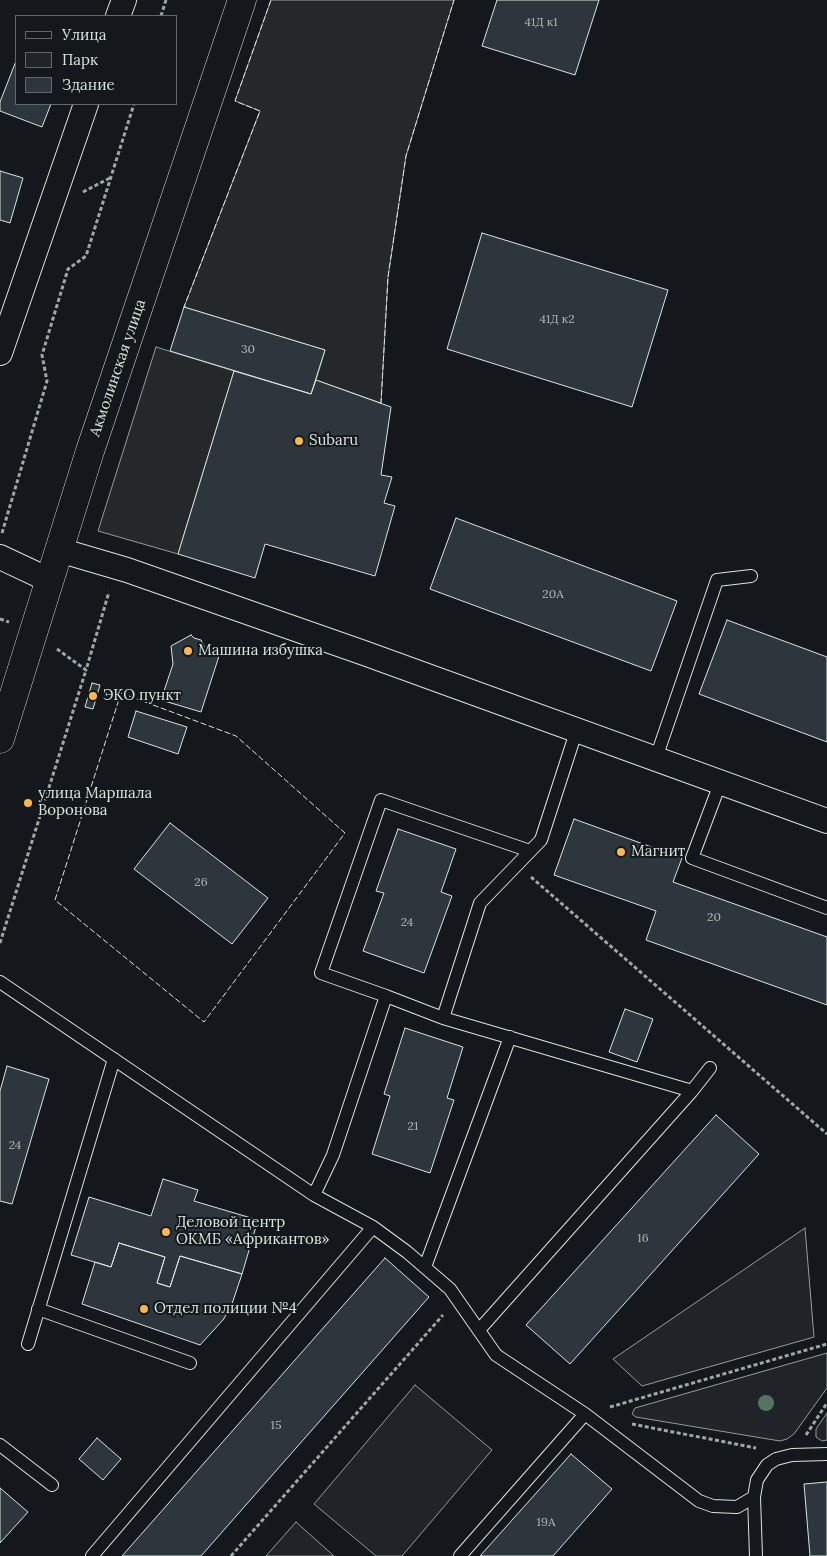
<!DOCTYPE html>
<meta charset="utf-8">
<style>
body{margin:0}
#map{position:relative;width:827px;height:1556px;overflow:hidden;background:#14181c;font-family:Lora,serif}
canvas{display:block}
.legend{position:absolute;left:15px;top:15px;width:162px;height:90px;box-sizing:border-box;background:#14181c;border:1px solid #626a69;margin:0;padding:6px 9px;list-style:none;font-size:15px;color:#d8e6dc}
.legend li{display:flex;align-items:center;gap:10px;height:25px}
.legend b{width:25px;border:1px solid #626a69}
</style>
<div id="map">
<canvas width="827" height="1556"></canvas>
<ul class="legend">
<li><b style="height:6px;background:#14181c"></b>Улица</li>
<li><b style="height:14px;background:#202428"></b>Парк</li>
<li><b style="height:14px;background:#2c363c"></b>Здание</li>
</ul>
</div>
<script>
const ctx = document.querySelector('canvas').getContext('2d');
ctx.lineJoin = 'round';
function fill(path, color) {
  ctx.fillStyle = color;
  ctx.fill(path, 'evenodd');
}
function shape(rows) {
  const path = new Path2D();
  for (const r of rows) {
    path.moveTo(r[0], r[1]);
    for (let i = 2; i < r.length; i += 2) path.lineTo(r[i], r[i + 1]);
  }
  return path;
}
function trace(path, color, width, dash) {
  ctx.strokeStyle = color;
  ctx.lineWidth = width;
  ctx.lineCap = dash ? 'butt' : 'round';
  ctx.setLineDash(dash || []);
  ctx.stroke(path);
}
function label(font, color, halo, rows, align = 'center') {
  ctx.font = font + ' Lora,serif';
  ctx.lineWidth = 4;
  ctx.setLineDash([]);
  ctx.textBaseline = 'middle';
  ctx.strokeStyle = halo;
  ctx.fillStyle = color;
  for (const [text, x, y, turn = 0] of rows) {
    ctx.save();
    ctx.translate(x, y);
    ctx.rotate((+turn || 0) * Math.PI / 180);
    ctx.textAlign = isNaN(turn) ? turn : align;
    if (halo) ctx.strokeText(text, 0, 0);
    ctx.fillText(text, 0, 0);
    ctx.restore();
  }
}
const green = shape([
 [805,1228,814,1337,642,1386,613,1359,805,1228],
 [827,1353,827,1388,794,1434,787,1439,780,1441,636,1417,632,1414,635,1408,827,1353],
 [415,1385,492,1450,402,1556,376,1556,314,1504,415,1385],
 [827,1413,827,1440,822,1441,816,1437,816,1429,827,1413],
 [296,1522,334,1556,266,1556,296,1522]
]);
fill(green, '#202428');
trace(green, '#939e99', 1);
const parking = shape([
 [271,0,454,0,406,156,388,277,381,403,316,380,325,350,184,307,260,111,235,101,271,0],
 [156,347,234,371,178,554,98,531,156,347]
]);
fill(parking, '#24282b');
trace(parking, '#939e99', 1);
const building = shape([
 [497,0,599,0,575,75,482,46,497,0],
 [16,61,16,104,51,104,42,127,0,111,0,102,16,61],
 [0,171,23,178,10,223,0,220,0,171],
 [482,233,668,290,632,407,447,349,482,233],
 [184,307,325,350,311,394,170,351,184,307],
 [234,371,311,394,316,380,391,407,381,475,392,477,384,503,395,506,375,576,265,544,255,578,178,554,234,371],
 [456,518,677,601,651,671,430,589,456,518],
 [727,620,827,657,827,742,699,694,727,620],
 [191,635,194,638,201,640,205,648,220,653,201,712,161,700,173,664,171,646,191,635],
 [92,683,100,685,93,709,85,707,92,683],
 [136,711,187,727,178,754,128,737,136,711],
 [574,819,682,858,673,882,827,937,827,1005,646,940,656,911,554,875,574,819],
 [170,823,268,898,232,944,134,869,170,823],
 [398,829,456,849,441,892,452,896,424,973,363,951,384,893,376,891,398,829],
 [625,1009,653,1019,637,1062,609,1052,625,1009],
 [405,1028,463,1047,447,1098,454,1100,430,1173,372,1154,390,1096,384,1094,405,1028],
 [7,1066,49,1079,12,1204,0,1201,0,1091,7,1066],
 [716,1115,759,1154,570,1364,526,1325,716,1115],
 [163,1179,198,1190,194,1201,258,1220,242,1274,180,1256,170,1287,157,1283,165,1257,119,1243,111,1267,71,1255,89,1197,151,1216,163,1179],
 [119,1243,165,1257,157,1283,170,1287,180,1256,242,1274,231,1307,223,1320,200,1345,82,1304,95,1262,111,1267,119,1243],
 [385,1258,429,1297,201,1556,122,1556,385,1258],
 [97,1438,121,1459,103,1480,79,1459,97,1438],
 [571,1454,612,1489,553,1556,480,1556,571,1454],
 [827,1482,827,1556,810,1556,804,1484,827,1482],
 [0,1488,28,1512,0,1543,0,1488]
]);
fill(building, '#2c363c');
trace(building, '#d8e6dc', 1);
const service = shape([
 [656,758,717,580,751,576],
 [721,781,692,858,827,908],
 [0,982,314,1195,373,1227,407,1252,450,1289,496,1355,585,1414,699,1501,713,1506,737,1507,754,1497,756,1556],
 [386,996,321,973,381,800,530,851],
 [443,1018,692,1091],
 [314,1195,333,1155,386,996,443,1018,480,903,541,840,577,729],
 [425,1267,510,1037],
 [38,1309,190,1363],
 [479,1330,692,1091,710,1068],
 [28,1344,114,1059],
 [0,1445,52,1485],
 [754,1497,757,1480,767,1465,776,1459,792,1455,827,1454],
 [92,1556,373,1227],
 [460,1556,585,1414]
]);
const minor = shape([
 [118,16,124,0],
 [0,353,86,104],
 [59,550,127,570,364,653,827,821],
 [0,557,49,580]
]);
const primary = shape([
 [0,739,90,451,242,0]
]);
trace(service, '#d8e6dc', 14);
trace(minor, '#d8e6dc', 26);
trace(primary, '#d8e6dc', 29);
trace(shape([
 [161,16,166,0],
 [83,192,110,178],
 [2,533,47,381,42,355,68,269,86,256,134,104],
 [0,619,9,622],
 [57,649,86,670,109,592],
 [531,877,827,1134],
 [0,943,86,670],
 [610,1407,827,1344],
 [632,1424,756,1448],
 [806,1435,827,1403],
 [231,1556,443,1315]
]), '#9da8a2', 3, [4, 2.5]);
trace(service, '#14181c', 12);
trace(minor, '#14181c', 24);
trace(primary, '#14181c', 28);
trace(shape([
 [186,307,184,307,260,111,235,101,271,0],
 [380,403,381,403,388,277,406,156,454,0],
 [121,693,236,736,345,833,204,1022,55,900,121,693]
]), '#d8e6dc', 1, [6, 2.5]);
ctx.fillStyle = '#55745f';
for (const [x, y] of [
 [766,1403]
]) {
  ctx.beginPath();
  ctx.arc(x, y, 8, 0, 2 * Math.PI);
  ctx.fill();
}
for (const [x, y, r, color] of [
 [299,441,5,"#ffb74d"],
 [188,651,5,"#ffb74d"],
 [93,696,5,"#ffb74d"],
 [28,803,5,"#ffb74d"],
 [621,852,5,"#ffb74d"],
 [166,1232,5,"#ffb74d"],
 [144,1309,5,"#ffb74d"]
]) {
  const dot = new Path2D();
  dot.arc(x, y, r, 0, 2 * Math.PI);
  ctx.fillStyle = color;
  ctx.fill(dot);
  trace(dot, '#14181c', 2);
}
label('12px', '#adbab4', null, [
 ["41Д к1",541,23],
 ["41Д к2",557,320],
 ["30",248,350],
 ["20А",553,595],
 ["26",201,883],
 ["20",714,918],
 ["24",407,923],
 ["21",413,1127],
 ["24",15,1146],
 ["16",643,1239],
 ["15",276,1426],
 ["19А",546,1523]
]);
label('15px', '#d8e6dc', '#14181c', [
 ["Акмолинская улица",118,368,-71]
]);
label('15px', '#d8e6dc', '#14181c', [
 ["Subaru",309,441],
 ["Машина избушка",198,651],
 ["ЭКО пункт",103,696],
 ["улица Маршала",38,794],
 ["Воронова",38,811],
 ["Магнит",631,852],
 ["Деловой центр",176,1223],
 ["ОКМБ «Африкантов»",176,1240],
 ["Отдел полиции №4",154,1309]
], 'left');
</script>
